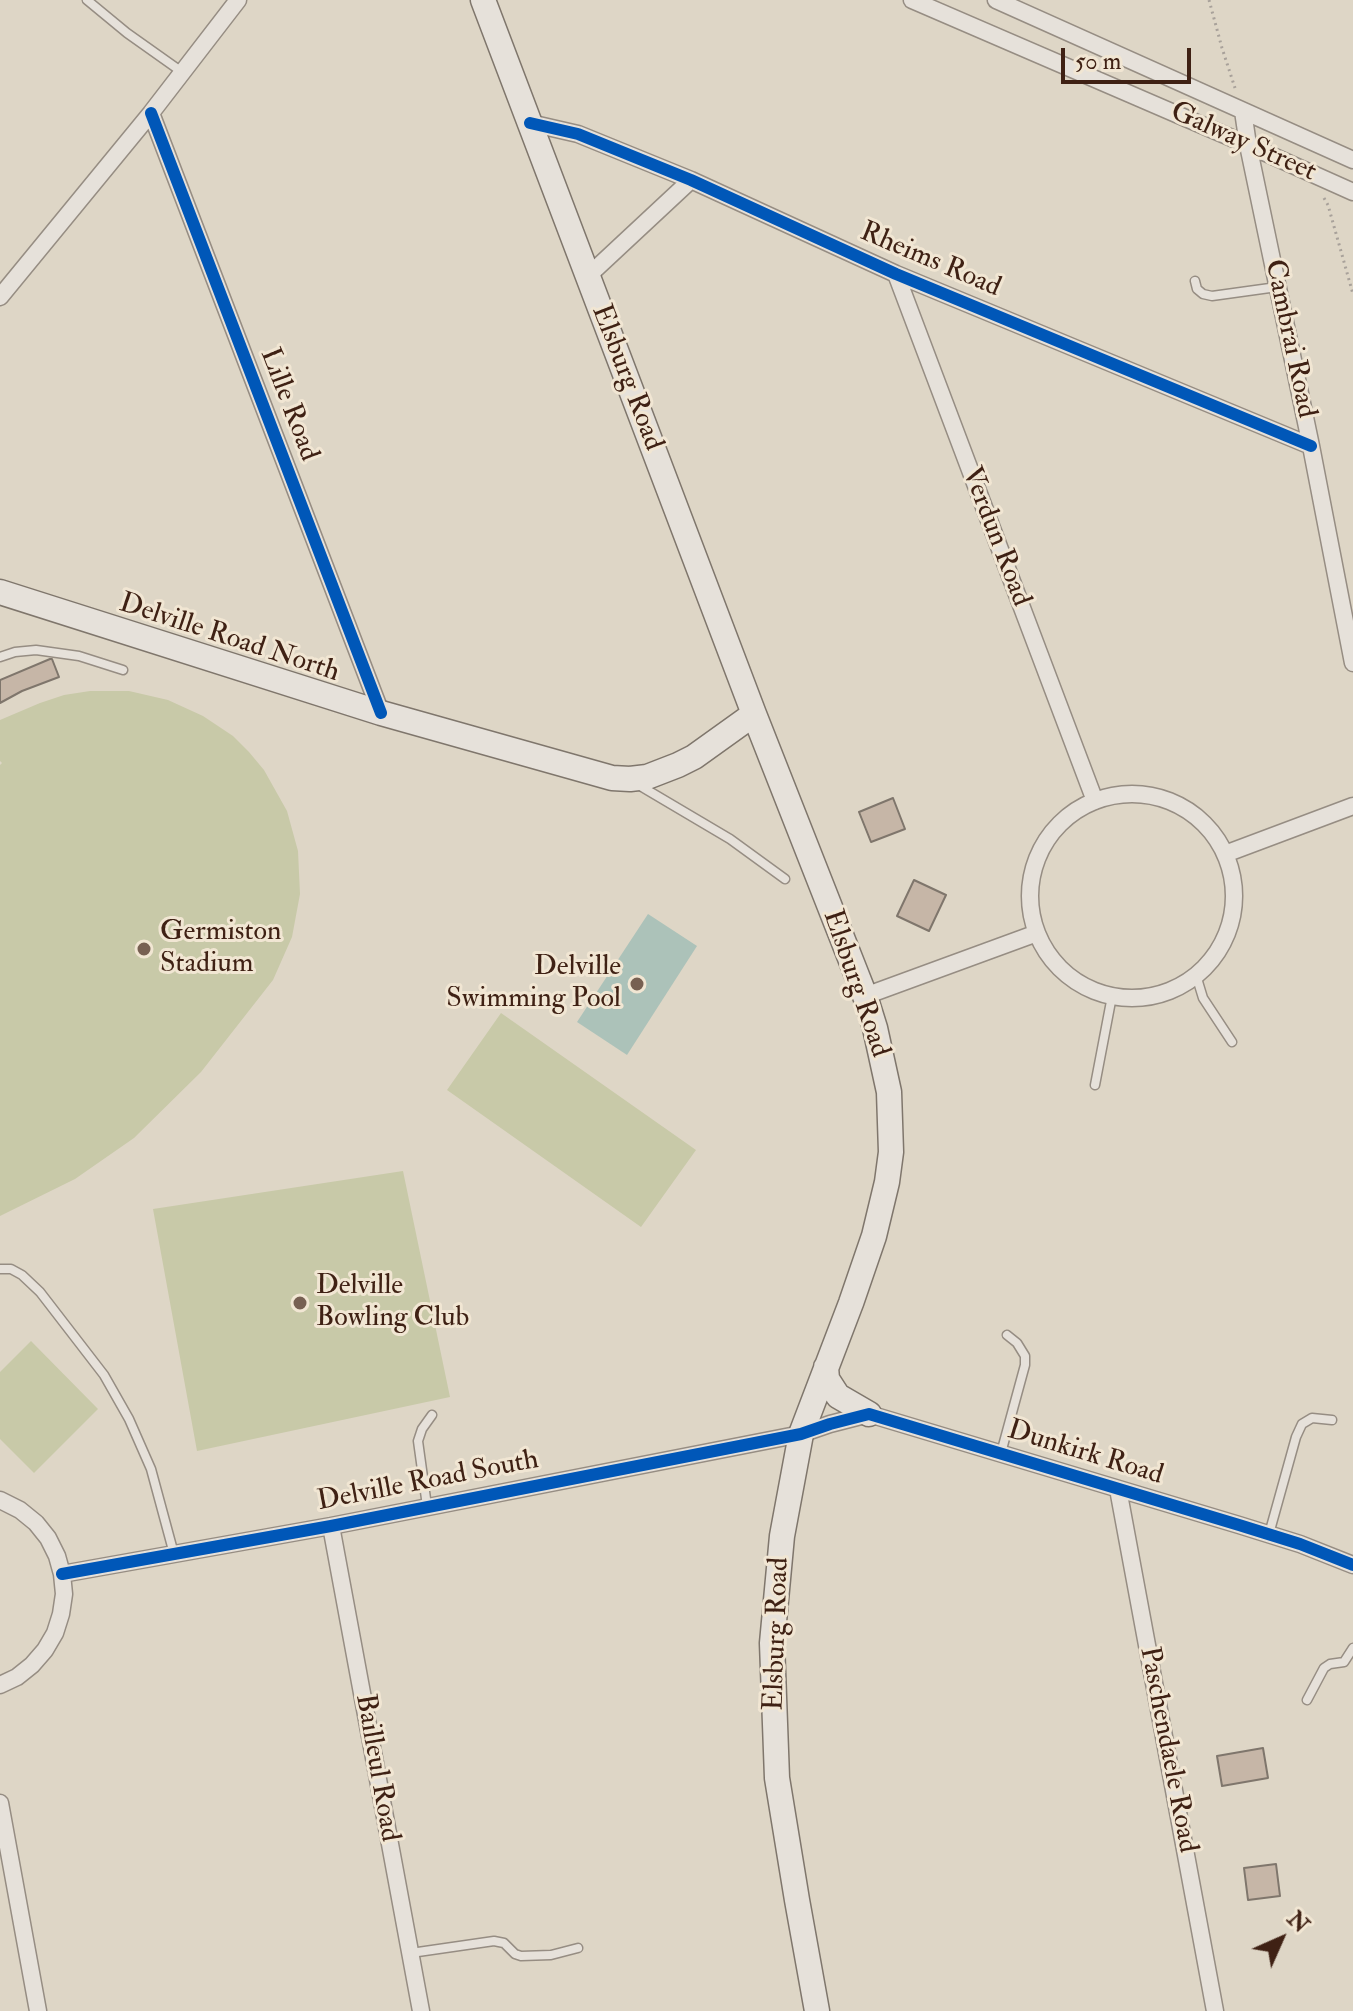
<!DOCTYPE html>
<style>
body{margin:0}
#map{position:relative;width:1353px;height:2011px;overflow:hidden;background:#ded6c6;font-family:"IM FELL Double Pica",serif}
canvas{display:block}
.north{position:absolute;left:1241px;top:1899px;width:80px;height:80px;-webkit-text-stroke:6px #f1e6d3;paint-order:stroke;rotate:45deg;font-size:22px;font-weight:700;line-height:32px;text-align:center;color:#3f2114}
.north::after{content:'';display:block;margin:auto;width:28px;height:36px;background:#3f2114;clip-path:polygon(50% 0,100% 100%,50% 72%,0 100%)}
.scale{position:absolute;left:1061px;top:48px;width:130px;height:36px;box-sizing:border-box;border:4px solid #3f2114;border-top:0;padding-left:10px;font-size:24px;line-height:28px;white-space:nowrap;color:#3f2114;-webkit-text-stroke:6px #f1e6d3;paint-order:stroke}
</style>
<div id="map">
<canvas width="1353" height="2011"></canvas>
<div class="north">N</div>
<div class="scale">50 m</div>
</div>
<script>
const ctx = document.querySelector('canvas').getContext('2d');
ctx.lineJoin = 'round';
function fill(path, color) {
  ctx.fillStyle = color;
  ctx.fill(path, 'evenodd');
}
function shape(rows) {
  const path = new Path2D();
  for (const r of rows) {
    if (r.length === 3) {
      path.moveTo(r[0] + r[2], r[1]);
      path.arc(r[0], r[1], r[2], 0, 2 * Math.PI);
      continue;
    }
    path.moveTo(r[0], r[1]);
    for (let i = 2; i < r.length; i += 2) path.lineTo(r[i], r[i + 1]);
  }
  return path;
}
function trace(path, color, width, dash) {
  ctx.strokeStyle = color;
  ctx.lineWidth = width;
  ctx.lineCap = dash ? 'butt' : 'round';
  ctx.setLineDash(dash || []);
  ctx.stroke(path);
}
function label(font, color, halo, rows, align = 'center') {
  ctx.font = font + ' "IM FELL Double Pica",serif';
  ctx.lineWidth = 6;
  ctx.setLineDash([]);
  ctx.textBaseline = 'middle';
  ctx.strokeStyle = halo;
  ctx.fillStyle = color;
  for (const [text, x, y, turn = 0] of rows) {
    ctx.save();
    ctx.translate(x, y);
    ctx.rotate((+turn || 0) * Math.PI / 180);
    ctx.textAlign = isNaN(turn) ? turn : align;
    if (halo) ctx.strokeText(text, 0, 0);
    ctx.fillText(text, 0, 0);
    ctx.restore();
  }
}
fill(shape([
 [90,691,129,691,168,700,203,716,233,736,249,752,264,770,287,811,298,851,300,894,292,937,273,980,201,1072,134,1138,75,1179,0,1216,0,765,2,763,0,761,0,720,40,703,64,695],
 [501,1013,696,1150,641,1227,447,1090],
 [403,1171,450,1397,197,1451,153,1209],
 [31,1341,98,1409,34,1473,0,1439,0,1372]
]), '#c8c9a8');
fill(shape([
 [648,914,697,946,627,1055,577,1022]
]), '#acc2b9');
const building = shape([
 [50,659,52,659,59,677,22,691,0,703,0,680,50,659],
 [893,798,905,829,871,842,859,812,893,798],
 [914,880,946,895,929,931,897,916,914,880],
 [1263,1748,1268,1778,1222,1786,1217,1756,1263,1748],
 [1276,1864,1280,1896,1248,1900,1244,1868,1276,1864]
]);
fill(building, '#c6b6a7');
trace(building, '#7f766c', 2);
const lane = shape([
 [87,0,127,33,182,72],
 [1195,281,1197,289,1203,294,1212,296,1277,287],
 [0,657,15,652,36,650,79,656,123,670],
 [637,784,730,839,785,879],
 [1196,975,1203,998,1232,1042],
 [1095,1085,1112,996],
 [0,1269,11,1269,22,1275,40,1292,104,1375,129,1419,151,1469,174,1554],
 [1001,1453,1025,1365,1025,1356,1017,1343,1007,1335],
 [427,1506,418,1441,422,1429,432,1415],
 [1269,1534,1296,1437,1302,1424,1312,1418,1332,1420],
 [1307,1700,1324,1668,1330,1664,1344,1662,1353,1648],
 [411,1953,494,1941,504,1943,515,1954,521,1956,551,1955,578,1948]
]);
const street = shape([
 [912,0,1248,145,1353,192],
 [996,0,1353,160],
 [1243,111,1248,145,1311,446,1353,663],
 [151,113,381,713],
 [530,123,578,134,691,180,896,274,1311,446],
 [896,274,1095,801],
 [588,276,691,180],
 [0,297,151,113,238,0],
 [1132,896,102],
 [1225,854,1353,806],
 [865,996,1037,933],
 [1118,1489,1215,2011],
 [0,1500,20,1510,36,1523,48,1538,57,1556,62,1574,64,1594,61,1614,55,1633,45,1650,32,1665,17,1677,0,1685],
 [331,1526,421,2011],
 [62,1574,331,1526,801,1434,830,1424,869,1414,1239,1525,1300,1544,1353,1565],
 [0,1803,38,2011]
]);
const secondary = shape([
 [483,0,754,714,865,996,875,1028,889,1092,891,1152,887,1182,874,1236,851,1303,801,1434,782,1536,772,1643,777,1778,797,1900,817,2011],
 [0,592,381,713,612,778,630,779,647,777,678,765,694,757,754,714],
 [826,1367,827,1379,838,1396,869,1414]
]);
trace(lane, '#968d83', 11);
trace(street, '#968d83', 19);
trace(secondary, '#7f766c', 27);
trace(shape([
 [1209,0,1222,48,1235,88],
 [1324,198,1328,205,1353,294]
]), '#a8a19a', 3, [2, 4]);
trace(lane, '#e6e1da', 8);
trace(street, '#e6e1da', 16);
trace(secondary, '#e6e1da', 24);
trace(shape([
 [151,113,381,713],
 [530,123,578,134,691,180,896,274,1311,446],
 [62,1574,331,1526,801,1434,830,1424,869,1414,1239,1525,1300,1544,1353,1565]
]), '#0057b8', 12);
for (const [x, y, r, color] of [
 [144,949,8,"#776052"],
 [637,984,8,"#776052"],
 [300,1303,8,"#776052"]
]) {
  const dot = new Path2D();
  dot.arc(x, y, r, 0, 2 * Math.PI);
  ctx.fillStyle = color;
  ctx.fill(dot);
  trace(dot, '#f1e6d3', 3);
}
label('28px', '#3f2114', '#f1e6d3', [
 ["Galway Street",1243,143,24],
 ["Rheims Road",930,261,23],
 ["Cambrai Road",1289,339,78],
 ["Elsburg Road",626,378,69],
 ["Lille Road",288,405,69],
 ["Verdun Road",995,537,69],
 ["Delville Road North",229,639,18],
 ["Elsburg Road",855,984,71],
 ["Dunkirk Road",1085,1454,17],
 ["Delville Road South",428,1482,-11],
 ["Elsburg Road",778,1634,-88],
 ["Paschendaele Road",1167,1750,79],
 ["Bailleul Road",376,1768,80]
]);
label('28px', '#3f2114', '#f1e6d3', [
 ["Germiston",160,933],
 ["Stadium",160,965],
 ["Delville",621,968,"right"],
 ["Swimming Pool",621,1000,"right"],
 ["Delville",316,1287],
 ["Bowling Club",316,1319]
], 'left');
</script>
